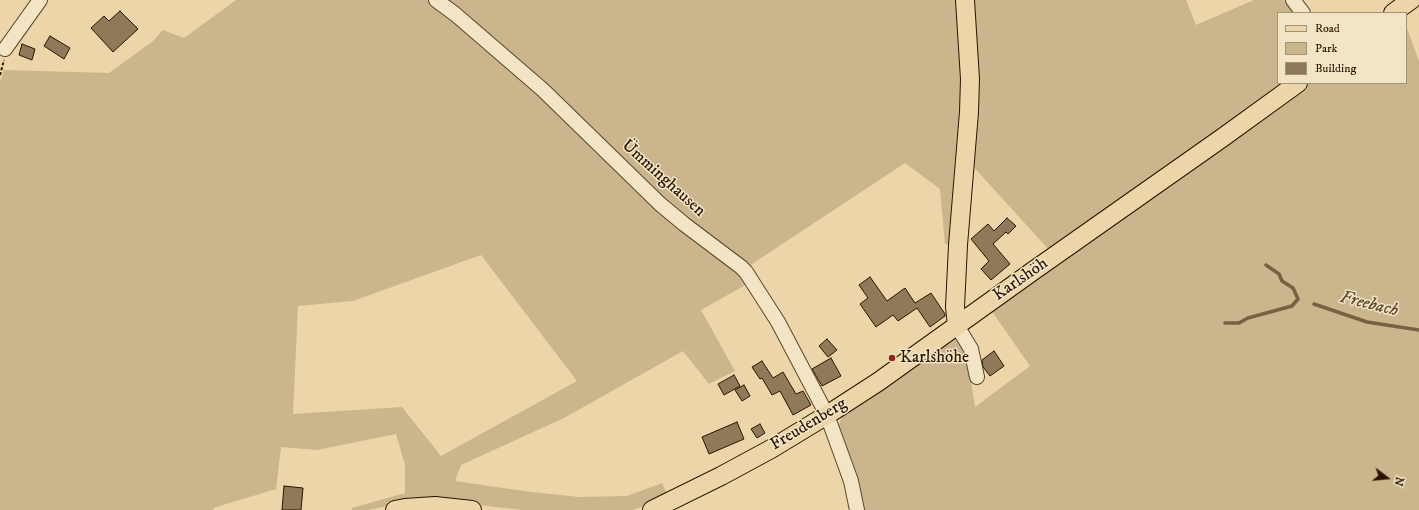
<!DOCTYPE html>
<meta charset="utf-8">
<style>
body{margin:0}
#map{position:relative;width:1419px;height:510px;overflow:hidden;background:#ecd5a8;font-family:"IM FELL DW Pica",serif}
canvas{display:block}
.legend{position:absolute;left:1277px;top:12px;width:130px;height:72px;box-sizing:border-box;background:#f3e4c6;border:1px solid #a29277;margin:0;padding:5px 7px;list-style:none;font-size:12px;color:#291601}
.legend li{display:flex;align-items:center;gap:8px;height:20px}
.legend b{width:20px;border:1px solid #a29277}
.north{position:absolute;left:1367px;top:458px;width:40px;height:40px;-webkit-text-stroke:3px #f3e4c6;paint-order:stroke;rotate:106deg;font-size:11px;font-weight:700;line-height:16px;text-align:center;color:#291601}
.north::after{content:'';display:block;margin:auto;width:14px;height:18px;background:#291601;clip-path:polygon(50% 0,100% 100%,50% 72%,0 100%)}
</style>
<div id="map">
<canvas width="1419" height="510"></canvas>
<ul class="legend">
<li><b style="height:5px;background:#ecd5a8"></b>Road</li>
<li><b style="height:11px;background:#cbb58c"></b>Park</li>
<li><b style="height:11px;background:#8e7958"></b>Building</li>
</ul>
<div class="north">N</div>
</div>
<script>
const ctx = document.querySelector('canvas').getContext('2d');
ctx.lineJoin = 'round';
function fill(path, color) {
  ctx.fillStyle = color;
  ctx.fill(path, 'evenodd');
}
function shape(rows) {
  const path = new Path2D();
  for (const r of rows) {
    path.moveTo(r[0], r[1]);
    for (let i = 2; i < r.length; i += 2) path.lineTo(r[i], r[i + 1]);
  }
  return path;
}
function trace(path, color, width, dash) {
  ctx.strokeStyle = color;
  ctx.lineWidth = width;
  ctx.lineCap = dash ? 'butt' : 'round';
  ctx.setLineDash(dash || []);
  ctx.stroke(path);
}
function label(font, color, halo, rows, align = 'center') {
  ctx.font = font + ' "IM FELL DW Pica",serif';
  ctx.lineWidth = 3;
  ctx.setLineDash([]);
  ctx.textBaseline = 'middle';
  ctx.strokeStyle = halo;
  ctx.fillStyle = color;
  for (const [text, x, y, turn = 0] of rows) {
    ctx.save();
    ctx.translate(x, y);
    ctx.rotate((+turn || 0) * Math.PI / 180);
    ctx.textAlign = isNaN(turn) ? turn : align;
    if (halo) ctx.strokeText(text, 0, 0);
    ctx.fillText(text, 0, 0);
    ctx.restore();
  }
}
fill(shape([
 [236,0,965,0,958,245,945,244,940,189,905,163,749,266,749,283,701,310,735,371,709,384,683,351,564,418,461,465,455,481,531,492,579,497,627,496,662,483,669,498,632,510,522,510,453,502,407,502,368,510,352,510,352,508,405,493,405,465,396,434,317,450,281,447,276,489,213,508,214,510,0,510,0,82,4,70,109,73,153,41,163,30,184,38],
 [481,255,577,381,441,456,402,407,293,414,298,306,353,301],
 [967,0,1186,0,1196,25,1254,0,1282,0,1290,2,1299,13,1278,13,1278,83,1287,83,1051,252,969,162],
 [1406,26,1419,61,1419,510,863,510,838,428,842,415,955,337,962,344,968,360,975,407,1030,366,991,310,1307,83,1406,83]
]), '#cbb58c');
trace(shape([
 [1314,304,1367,322,1419,330],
 [1225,323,1239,323,1248,318,1292,306,1298,299,1293,288,1282,281,1279,274,1266,265]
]), '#766243', 3.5);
const building = shape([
 [120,11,138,29,113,52,91,28,104,16,109,21,120,11],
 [50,36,70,48,64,59,44,46,50,36],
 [22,44,35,49,32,60,19,55,22,44],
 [1007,218,1016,226,1008,234,1006,232,993,244,1010,264,991,280,981,269,989,261,971,239,988,224,994,231,1007,218],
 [870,277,887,301,905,288,915,303,931,293,945,314,945,316,930,327,917,308,898,321,893,315,876,327,860,304,868,298,859,285,870,277],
 [827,339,837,350,828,357,819,346,827,339],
 [994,351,1004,366,990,376,983,367,982,360,994,351],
 [831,358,841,376,822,386,812,369,831,358],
 [762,361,773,378,783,372,796,394,803,391,811,405,793,415,780,391,772,395,762,378,760,379,752,367,762,361],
 [734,375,740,386,724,395,718,384,734,375],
 [744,385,750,396,742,401,735,390,744,385],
 [737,422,744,439,709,454,702,437,737,422],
 [760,424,765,433,757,438,751,429,760,424],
 [284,486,303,488,301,510,282,510,284,486]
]);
fill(building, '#8e7958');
trace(building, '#291601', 1);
const minor = shape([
 [436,0,455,14,543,90,660,204,684,224,741,267,746,272,778,322,827,415,851,481,857,510],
 [1293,0,1303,13],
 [5,49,40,0],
 [957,326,971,349,977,377]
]);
const major = shape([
 [1393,13,1411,0],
 [957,326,955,307,958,245,969,112,970,79,965,0],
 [395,510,405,508,435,506,472,510],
 [652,510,721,476,771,449,827,415,878,382,1033,271,1222,138,1298,83]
]);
trace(minor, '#5a462b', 16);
trace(major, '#291601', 20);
trace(shape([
 [0,75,4,60]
]), '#291601', 2, [3, 2]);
trace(minor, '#f3e4c6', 14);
trace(major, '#ecd5a8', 18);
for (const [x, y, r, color] of [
 [892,358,4,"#8f2418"]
]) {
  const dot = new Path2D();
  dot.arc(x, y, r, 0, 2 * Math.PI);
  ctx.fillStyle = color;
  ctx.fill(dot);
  trace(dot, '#f3e4c6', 1.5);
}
label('17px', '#291601', '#f3e4c6', [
 ["Ümminghausen",663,179,42],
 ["Karlshöh",1021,280,-35],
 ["Freudenberg",809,425,-31]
]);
label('17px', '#291601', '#f3e4c6', [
 ["Karlshöhe",900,358]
], 'left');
label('italic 18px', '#5d482d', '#f3e4c6', [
 ["Freebach",1369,305,14]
]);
</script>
